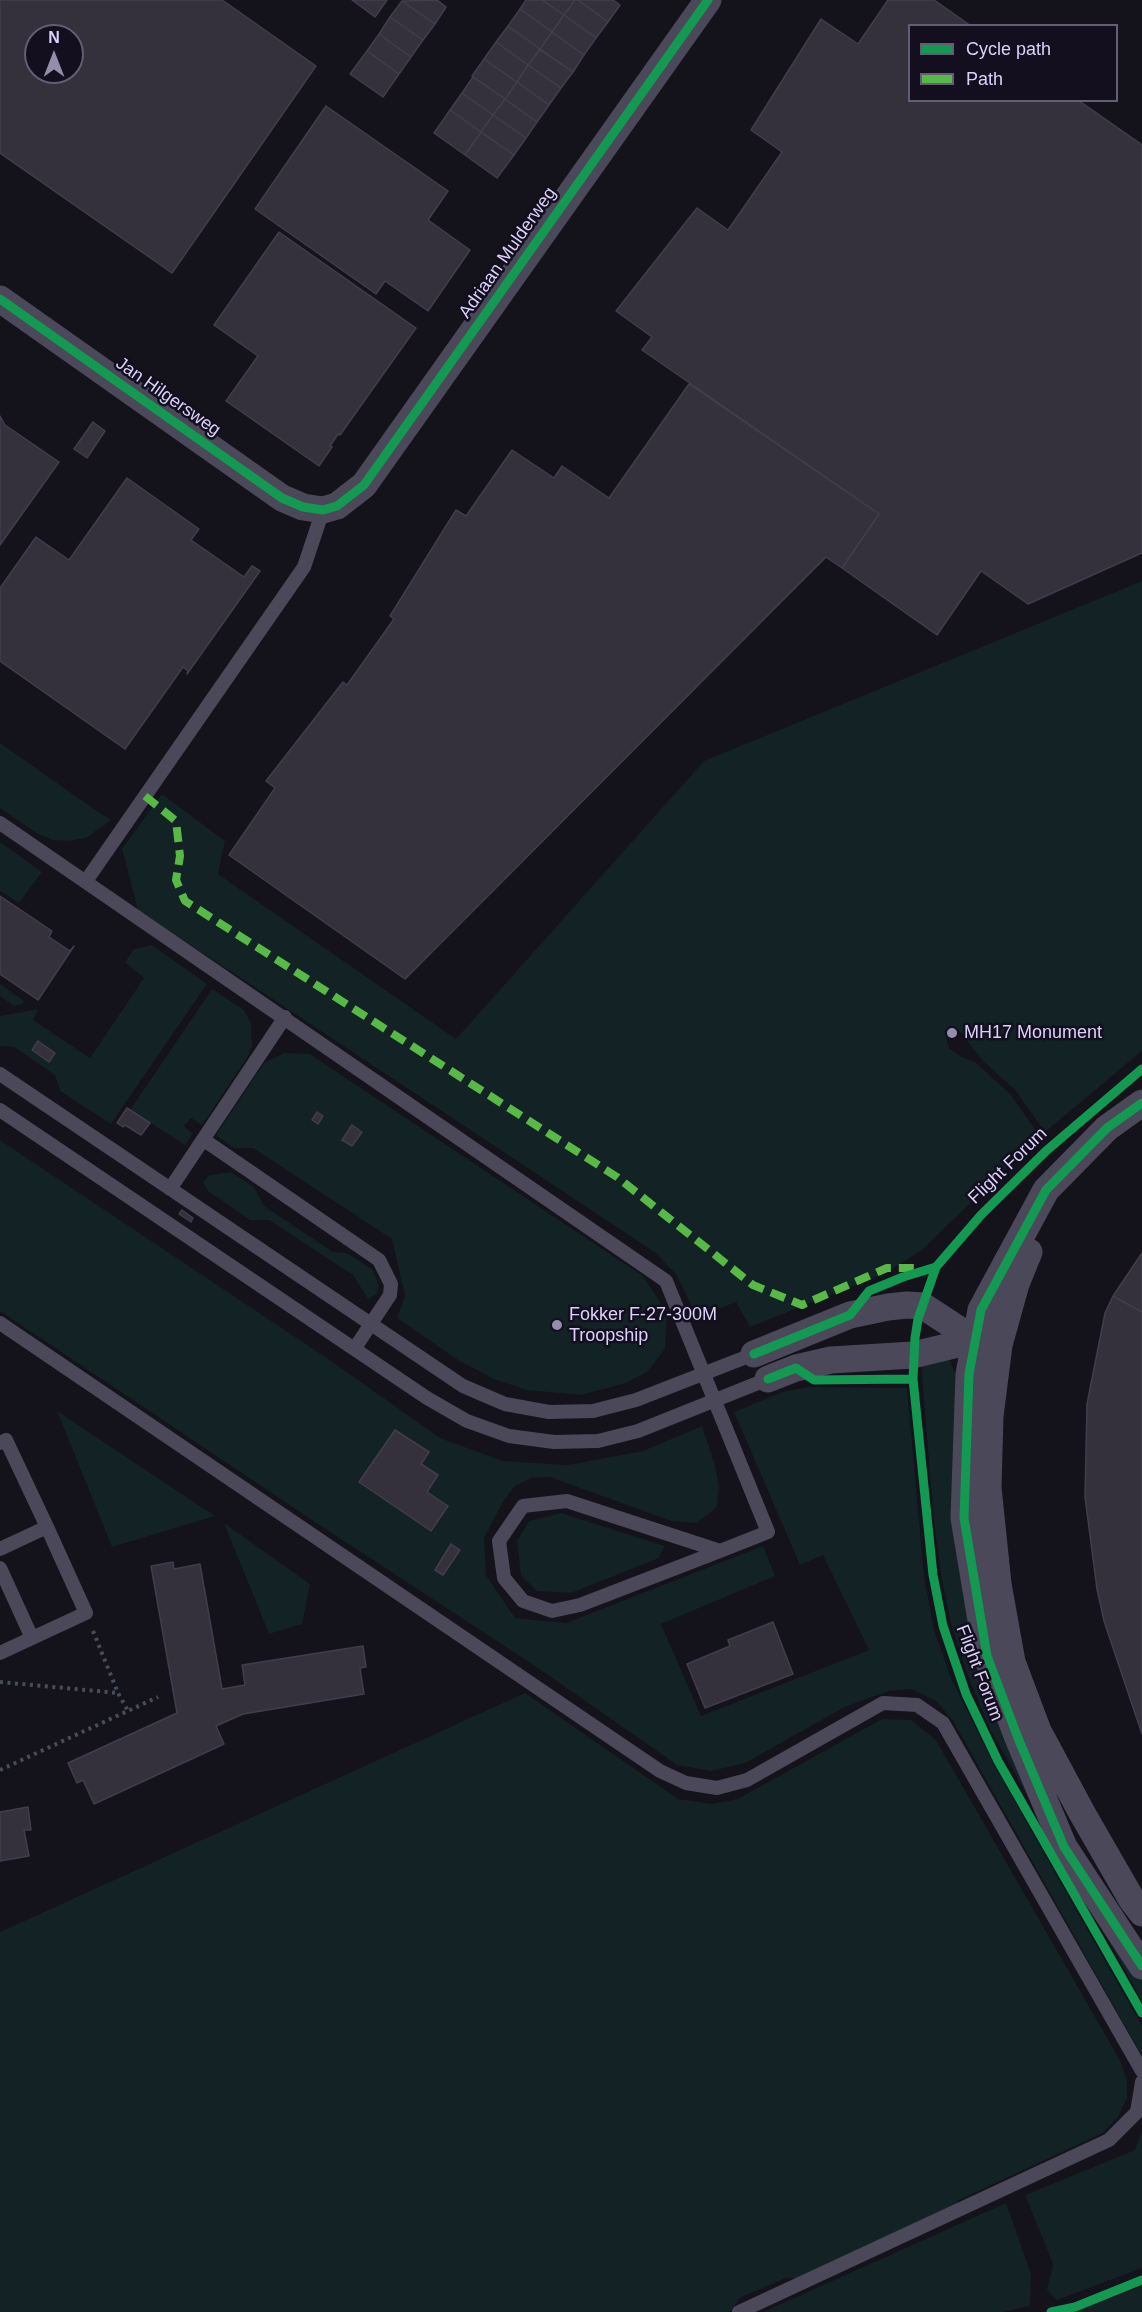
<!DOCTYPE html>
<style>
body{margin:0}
#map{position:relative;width:1142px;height:2312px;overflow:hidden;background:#14121a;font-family:Helvetica,sans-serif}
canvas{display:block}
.legend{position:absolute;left:908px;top:24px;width:210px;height:78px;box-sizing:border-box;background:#130f1e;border:2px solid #635d76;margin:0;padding:8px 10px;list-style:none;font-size:18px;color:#dbd1f9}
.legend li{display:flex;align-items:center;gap:12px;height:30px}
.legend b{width:30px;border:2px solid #635d76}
.north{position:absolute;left:24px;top:24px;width:60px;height:60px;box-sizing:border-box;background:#130f1e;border:2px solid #635d76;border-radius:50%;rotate:0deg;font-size:16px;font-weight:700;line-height:24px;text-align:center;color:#dbd1f9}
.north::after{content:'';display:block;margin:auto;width:21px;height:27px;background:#958eab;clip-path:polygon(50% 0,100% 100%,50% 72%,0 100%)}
</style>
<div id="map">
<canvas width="1142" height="2312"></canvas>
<ul class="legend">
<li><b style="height:8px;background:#139951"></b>Cycle path</li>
<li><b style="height:8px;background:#58b947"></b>Path</li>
</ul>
<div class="north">N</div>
</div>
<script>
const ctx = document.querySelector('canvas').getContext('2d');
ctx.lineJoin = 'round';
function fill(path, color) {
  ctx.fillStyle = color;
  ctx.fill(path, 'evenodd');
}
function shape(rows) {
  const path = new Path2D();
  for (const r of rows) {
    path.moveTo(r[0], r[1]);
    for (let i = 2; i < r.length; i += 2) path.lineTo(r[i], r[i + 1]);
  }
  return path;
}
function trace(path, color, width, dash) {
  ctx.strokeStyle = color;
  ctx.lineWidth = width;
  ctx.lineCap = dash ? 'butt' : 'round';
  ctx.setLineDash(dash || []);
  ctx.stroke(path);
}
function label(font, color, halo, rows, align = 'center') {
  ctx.font = font + ' Helvetica,sans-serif';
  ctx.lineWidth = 5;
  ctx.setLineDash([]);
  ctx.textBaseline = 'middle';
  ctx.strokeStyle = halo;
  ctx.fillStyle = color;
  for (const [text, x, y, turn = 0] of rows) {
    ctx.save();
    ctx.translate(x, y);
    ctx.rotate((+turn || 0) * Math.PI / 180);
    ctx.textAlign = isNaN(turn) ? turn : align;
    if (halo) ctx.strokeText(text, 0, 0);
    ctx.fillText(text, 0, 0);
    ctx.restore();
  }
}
fill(shape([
 [1142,581,1142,1051,1045,1132,1015,1090,981,1059,957,1028,949,1027,945,1032,949,1048,962,1057,975,1062,1010,1094,1040,1136,922,1250,886,1273,750,1327,736,1302,700,1316,692,1307,677,1276,656,1253,138,910,122,849,162,794,225,841,218,874,456,1039,704,761],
 [0,743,94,809,111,820,86,838,69,841,53,840,36,833,0,808],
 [0,842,42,872,19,903,0,891],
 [152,945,207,984,111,1124,60,1091,55,1075,14,1047,0,1046,0,1016,38,1009,33,1020,90,1058,144,978,125,962,134,949],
 [0,984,24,1001,22,1004,14,1006,0,996],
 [212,989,244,1010,251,1023,252,1047,247,1058,202,1125,191,1118,184,1126,193,1134,185,1145,130,1110],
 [284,1053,310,1054,643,1276,667,1312,665,1349,647,1372,626,1383,581,1395,527,1390,494,1379,458,1360,397,1318,405,1296,392,1239,253,1148,234,1148,216,1135,264,1063],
 [0,1140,327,1358,440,1438,503,1461,567,1465,643,1451,702,1426,715,1465,719,1486,717,1507,697,1523,671,1521,550,1477,531,1478,515,1486,504,1500,484,1538,486,1575,515,1618,566,1623,763,1546,775,1576,661,1624,701,1716,869,1650,823,1555,800,1565,734,1412,782,1392,808,1387,907,1388,924,1576,934,1630,951,1678,993,1763,1142,2026,1142,2056,953,1721,936,1701,911,1689,889,1691,845,1707,745,1763,711,1771,677,1765,541,1670,318,1524,0,1311],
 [231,1172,254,1187,264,1206,333,1252,347,1253,373,1270,379,1286,377,1294,368,1299,353,1275,269,1220,250,1220,208,1191,203,1182,209,1175],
 [949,1358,957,1378,983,1672,1142,1978,1142,2001,990,1729,968,1676,951,1624,941,1574,934,1523,921,1364],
 [57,1411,215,1516,112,1547],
 [561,1513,665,1546,659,1558,571,1593,537,1591,521,1576,517,1541,529,1521],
 [224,1523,310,1584,302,1624,269,1634],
 [525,1693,678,1799,712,1804,738,1799,882,1719,911,1720,936,1740,1121,2062,1127,2081,1127,2099,1118,2117,1103,2133,957,2201,960,2208,806,2278,786,2278,739,2298,733,2310,728,2312,0,2312,0,1932],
 [1142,2131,1142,2268,1057,2300,1047,2290,1053,2264,1025,2195,1135,2150],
 [1006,2203,1031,2274,1030,2306,1003,2312,763,2312],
 [1142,2286,1142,2312,1073,2312,1077,2311]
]), '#122225');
const building = shape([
 [0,0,222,0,316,66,172,273,0,153,0,0],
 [36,36,72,36,72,72,36,72,36,36],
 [352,0,387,0,375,17,352,0],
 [437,0,446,7,435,24,402,1,437,0],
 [526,0,542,0,564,15,552,32,520,9,526,0],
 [542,0,575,0,564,15,542,0],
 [575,0,578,0,608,22,596,38,564,15,575,0],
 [578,0,613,0,620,5,608,22,578,0],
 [888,0,934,0,971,26,910,26,910,100,1078,100,1142,145,1142,553,1028,604,981,571,937,635,842,568,879,514,642,350,652,337,616,311,697,208,728,230,782,152,751,130,821,19,858,44,888,0],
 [402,1,435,24,423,40,390,17,402,1],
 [520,9,552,32,540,49,508,26,520,9],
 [564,15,596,38,584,55,552,32,564,15],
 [390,17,423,40,411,57,379,34,390,17],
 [508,26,540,49,528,65,496,42,508,26],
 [552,32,584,55,573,72,540,49,552,32],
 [379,34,411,57,399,74,367,51,379,34],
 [496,42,528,65,517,82,484,59,496,42],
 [540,50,573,72,561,88,528,65,540,50],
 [367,51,399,74,383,97,350,74,367,51],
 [484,59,517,82,505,99,472,76,484,59],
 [528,65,561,88,549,105,517,82,528,65],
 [473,77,505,99,493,115,462,93,473,77],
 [517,82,549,105,537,122,505,99,517,82],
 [462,93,493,115,481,132,450,110,462,93],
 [505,99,537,122,526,138,493,115,505,99],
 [326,106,448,191,428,220,470,250,428,311,385,281,376,294,255,209,326,106],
 [450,110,481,132,465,155,434,133,450,110],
 [493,115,526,138,514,155,481,132,493,115],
 [481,132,514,155,497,178,465,155,481,132],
 [279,232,416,328,340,435,338,434,330,446,332,447,319,466,226,401,258,356,214,325,279,232],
 [689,384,879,514,842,568,826,557,405,979,229,855,275,788,266,781,343,682,347,685,394,619,390,616,456,510,466,516,512,450,554,478,562,466,609,498,689,384],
 [0,416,5,425,59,462,0,545,0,416],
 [93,422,105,431,87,458,74,449,93,422],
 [127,478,199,529,191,540,244,577,252,566,260,571,187,674,188,671,183,667,125,749,0,661,0,588,36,537,69,560,127,478],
 [0,896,52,931,49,937,70,951,74,946,38,1000,0,974,0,896],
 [38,1041,55,1053,49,1062,32,1050,38,1041],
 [127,1108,150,1123,141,1135,125,1125,123,1127,117,1123,127,1108],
 [317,1112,323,1116,318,1124,312,1120,317,1112],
 [352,1125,362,1132,352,1146,342,1140,352,1125],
 [182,1210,193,1218,191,1222,179,1214,182,1210],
 [1142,1253,1142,1312,1113,1296,1142,1253],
 [1113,1296,1142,1312,1142,1734,1104,1621,1097,1589,1085,1497,1087,1404,1105,1313,1113,1296],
 [395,1430,429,1452,421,1464,438,1475,427,1492,448,1506,431,1531,359,1482,395,1430],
 [451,1544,460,1550,443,1575,435,1570,451,1544],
 [173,1562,174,1569,200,1564,222,1689,245,1685,242,1665,363,1646,366,1667,360,1668,364,1694,243,1714,216,1726,224,1744,94,1804,83,1780,77,1783,68,1763,177,1713,151,1566,173,1562],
 [773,1622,793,1674,705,1708,687,1664,730,1646,728,1640,773,1622],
 [28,1807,31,1830,24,1830,29,1856,0,1861,0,1812,28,1807]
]);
fill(building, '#34303c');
trace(building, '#423d4d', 1.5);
trace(shape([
 [93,1631,118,1693,128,1711],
 [0,1682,118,1693],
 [0,1770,158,1697]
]), '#474e5a', 4, [3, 4.5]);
trace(shape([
 [0,823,666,1281,768,1532,720,1551,580,1605,552,1611,523,1601,504,1578,499,1541,523,1506,567,1501,720,1551],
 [86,881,304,567,323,510],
 [0,1074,463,1386,505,1404,549,1412,593,1411,636,1400,754,1354],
 [0,1110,427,1398,467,1421,509,1436,554,1442,598,1441,638,1431,768,1379],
 [204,1140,379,1260,391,1284,390,1295,355,1348],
 [170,1189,285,1017],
 [0,1323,660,1771,686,1783,717,1788,747,1780,883,1703,917,1705,943,1723,1142,2071],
 [0,1443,6,1440,47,1527],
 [0,1549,47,1527,86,1613,0,1653],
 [0,1568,32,1638],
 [739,2312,1109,2140,1137,2112,1142,2082]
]), '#4b485a', 14);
trace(shape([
 [0,299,282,498,303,507,323,510,337,506,364,485,708,0],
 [1142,1103,1107,1128,1046,1190,981,1310,969,1374,964,1518,987,1656,1018,1738,1064,1847,1142,1966],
 [1029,1252,1016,1284,999,1345,990,1416,988,1488,998,1584,1012,1662,1038,1731,1082,1813,1132,1900,1142,1913],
 [754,1354,850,1315,888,1307,907,1305,923,1306,975,1340],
 [768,1379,796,1368,831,1360,913,1355,975,1340]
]), '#4b485a', 27);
trace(shape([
 [145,796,176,821,180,856,176,880,185,901,617,1177,753,1285,802,1305,887,1268,915,1268]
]), '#58b947', 8, [15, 8]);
trace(shape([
 [0,299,282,498,303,507,323,510,337,506,364,485,708,0],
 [1142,1069,1046,1151,981,1215,936,1267,918,1319,915,1338,913,1379,933,1575,943,1626,966,1694,998,1761,1142,2013],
 [1142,1103,1107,1128,1046,1190,981,1310,969,1374,964,1518,987,1656,1018,1738,1064,1847,1142,1966],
 [754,1354,850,1315,869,1291,903,1277,936,1267],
 [768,1379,796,1368,814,1380,913,1379],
 [1051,2312,1075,2307,1142,2280]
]), '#139951', 9);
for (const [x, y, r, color] of [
 [952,1033,6,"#958eab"],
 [557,1325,6,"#958eab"]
]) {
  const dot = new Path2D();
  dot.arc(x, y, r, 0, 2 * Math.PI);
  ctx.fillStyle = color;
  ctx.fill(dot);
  trace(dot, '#130f1e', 2);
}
label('18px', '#dbd1f9', '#130f1e', [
 ["Adriaan Mulderweg",508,253,-55],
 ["Jan Hilgersweg",168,397,35],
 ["Flight Forum",1008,1166,-44],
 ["Flight Forum",979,1673,69]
]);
label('18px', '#dbd1f9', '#130f1e', [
 ["MH17 Monument",964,1033],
 ["Fokker F-27-300M",569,1315],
 ["Troopship",569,1336]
], 'left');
</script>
